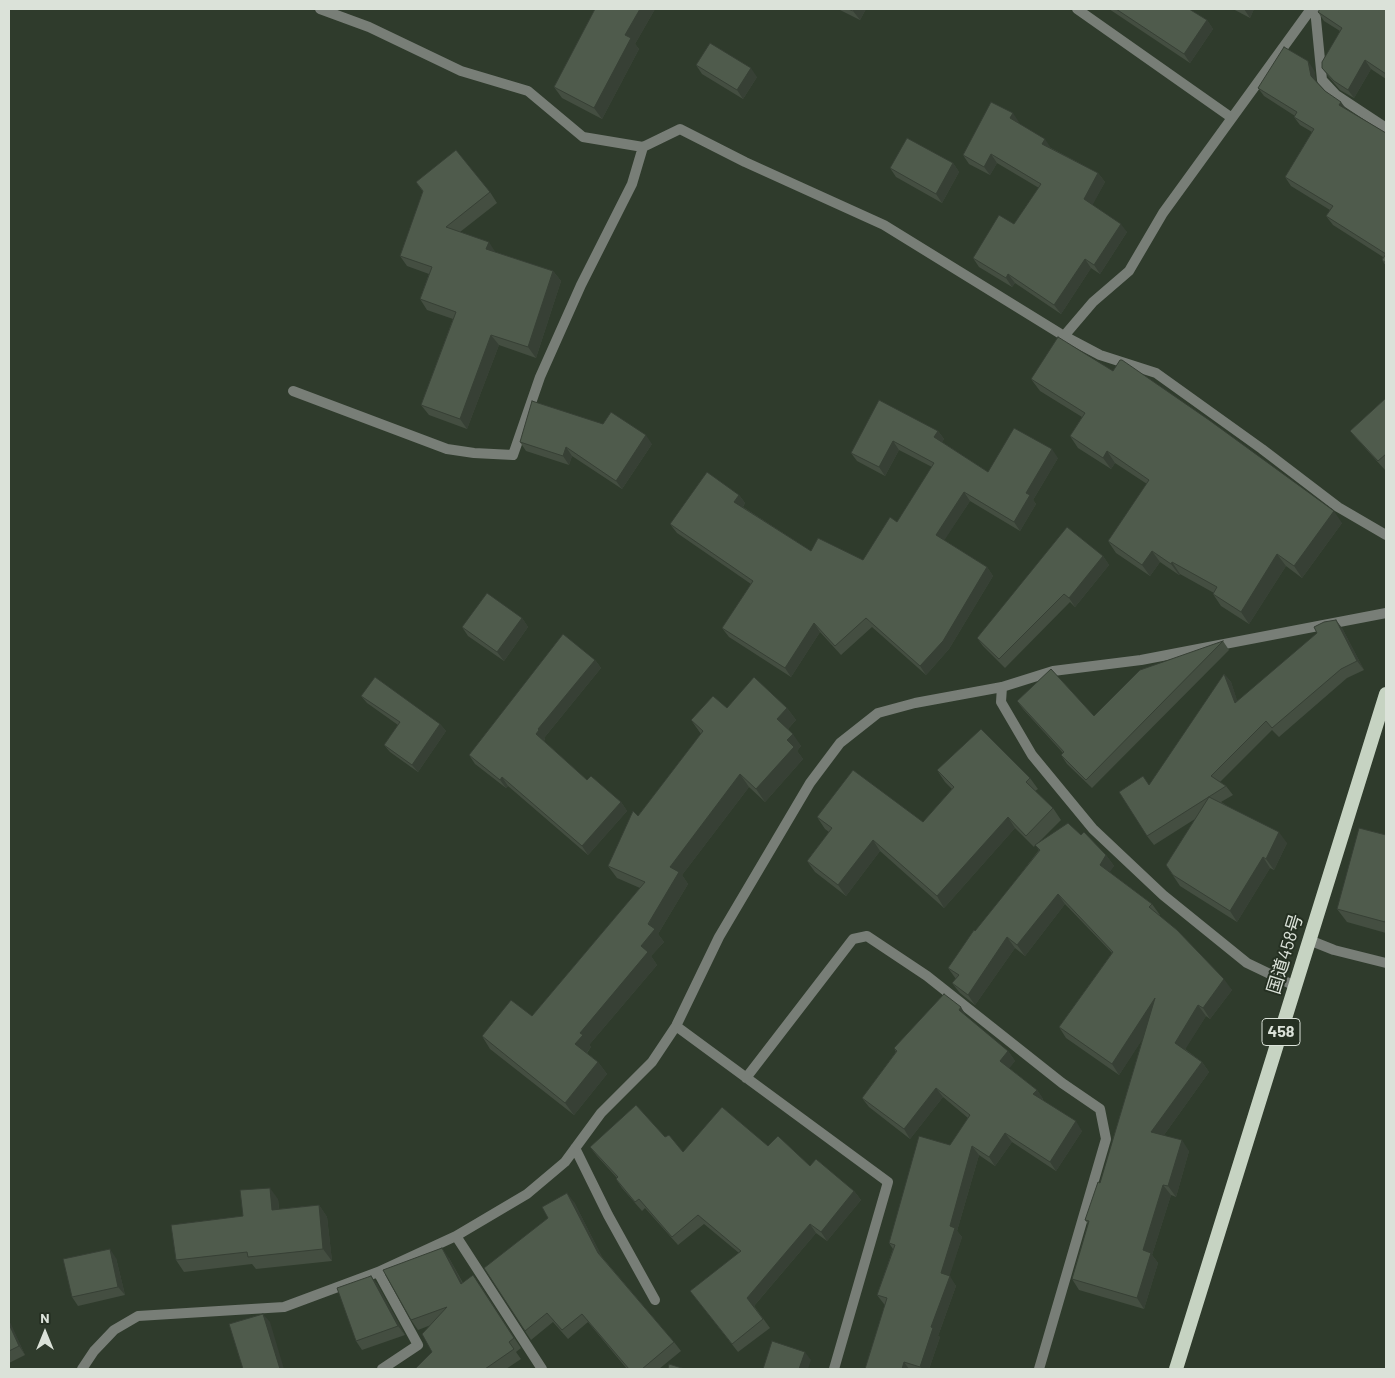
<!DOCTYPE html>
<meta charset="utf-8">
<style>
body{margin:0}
#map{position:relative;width:1395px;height:1378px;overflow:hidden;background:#2f3b2c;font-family:Barlow,sans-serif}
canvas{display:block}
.frame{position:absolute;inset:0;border:10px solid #dbe2d9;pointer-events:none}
.north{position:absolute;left:20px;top:1308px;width:50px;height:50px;-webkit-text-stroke:4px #253022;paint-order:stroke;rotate:0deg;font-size:14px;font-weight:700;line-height:20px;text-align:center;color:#dbe2d9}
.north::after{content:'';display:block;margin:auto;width:18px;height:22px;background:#dbe2d9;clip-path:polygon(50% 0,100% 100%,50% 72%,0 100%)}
</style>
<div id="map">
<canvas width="1395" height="1378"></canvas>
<div class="frame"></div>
<div class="north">N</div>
</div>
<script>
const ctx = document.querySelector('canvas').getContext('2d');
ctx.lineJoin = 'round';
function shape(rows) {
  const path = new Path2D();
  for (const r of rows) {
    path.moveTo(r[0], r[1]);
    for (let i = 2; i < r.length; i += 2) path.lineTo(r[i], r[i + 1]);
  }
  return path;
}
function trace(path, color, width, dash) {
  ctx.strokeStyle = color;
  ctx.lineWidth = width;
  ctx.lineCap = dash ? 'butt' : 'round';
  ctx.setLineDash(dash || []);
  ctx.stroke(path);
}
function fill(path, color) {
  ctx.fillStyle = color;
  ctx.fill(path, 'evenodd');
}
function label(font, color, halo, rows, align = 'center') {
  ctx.font = font + ' Barlow,"Noto Sans JP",sans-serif';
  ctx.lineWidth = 4;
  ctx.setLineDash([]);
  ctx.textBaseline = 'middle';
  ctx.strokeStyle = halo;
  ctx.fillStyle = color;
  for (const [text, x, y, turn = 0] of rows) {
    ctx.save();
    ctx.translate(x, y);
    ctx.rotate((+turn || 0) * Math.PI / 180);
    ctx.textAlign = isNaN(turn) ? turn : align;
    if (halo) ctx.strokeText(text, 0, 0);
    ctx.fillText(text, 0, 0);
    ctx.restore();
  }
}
trace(shape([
 [320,9,369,27,461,71,528,91,583,137,643,147,680,129,745,162,884,225,1064,336,1100,355,1156,373,1262,449,1338,507,1386,535],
 [1077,9,1232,118],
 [1315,9,1322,80,1336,95,1386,128],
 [1064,336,1093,302,1129,271,1163,213,1311,9],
 [293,391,447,449,474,453,513,455,540,377,581,285,632,184,643,147],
 [1002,687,1001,702,1032,755,1093,829,1163,895,1247,963,1295,986],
 [1309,940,1334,950,1386,963],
 [676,1026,888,1182,834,1369],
 [746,1078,853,939,867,936,927,976,1062,1083,1100,1109,1106,1139,1039,1369],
 [575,1148,608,1215,655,1300],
 [456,1236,542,1369],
 [378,1272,418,1345,382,1369],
 [82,1369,94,1351,114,1330,138,1316,284,1307,378,1272,456,1236,527,1194,565,1162,601,1113,652,1062,676,1026,719,937,810,783,840,743,878,713,915,703,1002,687,1053,671,1141,660,1386,613]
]), '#787e77', 10);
trace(shape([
 [1176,1369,1386,694]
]), '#c6d3c2', 14);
fill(shape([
 [595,9,655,9,635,44,639,49,602,119,562,98,554,87],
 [838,9,866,9,860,20],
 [1109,9,1189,9,1207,20,1213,29,1190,63],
 [1233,9,1254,9,1250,18],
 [1386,9,1386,79,1371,69,1354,98,1340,90,1329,77,1322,68,1340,31,1324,21,1318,12],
 [696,65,757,77,743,99,702,74],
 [1314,70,1316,82,1325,91,1346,109,1386,133,1386,266,1382,260,1383,257,1333,225,1326,216,1330,210,1291,186,1285,177,1312,132,1300,125,1294,117,1295,116,1264,96,1258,88],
 [1019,122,1018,123,1051,148,1098,173,1105,182,1092,205,1127,232,1100,274,1091,268,1061,314,1015,283,1012,287,979,267,973,258,1014,224,1039,188,997,163,990,175,969,164,963,155],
 [953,163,959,172,942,203,896,177,890,168],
 [416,182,490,192,497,203,460,232,495,252,553,271,561,281,536,358,499,345,467,429,429,415,421,405,453,319,427,310,420,299,429,274,407,266,400,256,423,192],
 [1031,379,1342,523,1302,578,1286,566,1249,624,1221,606,1213,594,1214,593,1180,574,1179,575,1160,562,1150,576,1116,553,1108,541,1147,484,1115,463,1111,469,1078,448,1070,436,1082,417,1040,391],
 [1386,398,1386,469,1385,470,1357,439,1350,431],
 [938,431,944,439,942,442,988,472,1058,458,1033,500,1036,504,1020,531,970,501,944,540,987,567,993,576,949,649,926,675,872,627,841,655,820,632,791,677,729,637,722,628,751,584,677,533,670,524,739,495,745,503,743,507,811,551,863,560,897,522,932,467,899,450,885,476,857,461,851,453],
 [520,442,652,444,622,489,572,456,569,465,526,451],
 [1103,556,1109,565,1075,607,1070,602,1005,668,983,646,977,638],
 [522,618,528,627,504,661,468,636,462,627],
 [1342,628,1364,670,1347,678,1279,737,1272,730,1220,782,1226,786,1233,795,1221,802,1287,843,1274,870,1270,868,1237,922,1180,886,1166,865,1195,819,1154,845,1147,836,1150,785,1224,674,1231,682,1237,701],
 [1223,641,1229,650,1092,788,1067,764,1061,755,1063,753,1023,709,1017,701,1094,716],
 [595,660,601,668,544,738,545,739,544,741,587,780,621,802,627,811,588,855,508,786,506,788,475,764,469,755],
 [361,696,440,724,446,731,418,772,390,752,384,745,398,725,367,703],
 [727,708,787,708,796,720,788,729,801,746,797,751,803,759,765,802,749,787,682,875,688,884,658,934,664,942,651,956,657,965,589,1045,591,1047,587,1053,598,1062,607,1074,574,1115,490,1049,482,1036,532,1016,640,888,617,878,608,866,638,816,701,734,691,720],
 [937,770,1030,778,1038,789,1035,791,1053,808,1061,820,1037,844,1081,835,1106,855,1114,866,1109,872,1152,904,1160,915,1159,915,1232,990,1210,1019,1206,1016,1185,1049,1202,1062,1209,1072,1164,1135,1189,1151,1176,1197,1171,1195,1152,1255,1158,1263,1144,1309,1079,1290,1072,1279,1088,1224,1085,1220,1100,1183,1143,1038,1119,1075,1066,1038,1059,1027,1112,953,1065,904,1025,956,1015,948,975,1005,960,993,952,983,956,979,948,968,1039,850,1035,845,1034,847,1015,828,944,908,880,851,846,896,815,872,807,861,829,832,825,829,817,817,923,822,952,789,945,782],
 [1386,835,1386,933,1347,922,1337,909],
 [967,1017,1008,1051,1015,1061,1009,1068,1037,1090,1043,1099,1043,1100,1082,1131,1056,1171,1012,1142,995,1166,979,1155,957,1231,962,1237,949,1276,956,1286,938,1336,940,1337,929,1369,865,1369,885,1305,884,1304,877,1295,893,1249,889,1243,950,1145,968,1118,943,1097,910,1139,869,1107,862,1098,896,1052,894,1048],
 [665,1137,683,1152,768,1146,810,1166,854,1191,861,1200,827,1241,816,1233,754,1306,770,1328,738,1352,690,1291,739,1253,704,1224,678,1245,645,1208,642,1211,622,1188,616,1179,617,1178,597,1156,590,1147],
 [278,1199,279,1209,319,1205,327,1217,332,1261,256,1269,252,1264,184,1272,176,1260,243,1216],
 [574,1202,602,1257,674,1342,681,1351,659,1369,627,1369,588,1322,568,1339,553,1322,531,1340,525,1331],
 [116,1258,125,1295,78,1306,72,1297],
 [449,1258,463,1283,480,1285,521,1348,516,1352,521,1359,506,1369,415,1369,432,1352,431,1325,418,1330,411,1320],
 [371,1276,377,1284,405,1335,362,1350,356,1341],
 [9,1321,25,1355,9,1363]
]), '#444e41');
fill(shape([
 [640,9,655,9,635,44,639,49,602,119,594,108,625,35],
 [855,9,866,9,860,20,853,11],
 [1244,9,1254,9,1250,18],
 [1207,20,1213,29,1190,63,1184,54],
 [1365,60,1371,69,1354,98,1348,90],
 [1308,61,1314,70,1317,85,1311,76],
 [751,68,757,77,743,99,737,90],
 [1341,102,1347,110,1339,105],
 [1013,113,1019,122,1016,127,1010,118],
 [1045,139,1051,148,1049,153,1042,144],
 [991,154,997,163,990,175,984,167],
 [953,163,959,172,942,203,936,194],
 [1098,173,1105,182,1091,208,1084,199],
 [1121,224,1127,232,1100,274,1094,265],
 [489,242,496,253,486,249],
 [1085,259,1091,268,1061,314,1054,305],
 [553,271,561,281,536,358,528,347],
 [1008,274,1015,283,1012,287,1006,278],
 [491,335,499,345,467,429,460,419],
 [938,431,944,439,940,446,934,437],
 [646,435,652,444,622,489,616,481],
 [893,441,899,450,885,476,879,467],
 [566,447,572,456,569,465,563,456],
 [1052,449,1058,458,1033,500,1036,504,1020,531,1014,522,1026,493],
 [1107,451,1115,463,1111,469,1103,458],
 [964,492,970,501,942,544,936,535],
 [739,495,745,503,740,511,734,502],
 [1334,511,1342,523,1302,578,1294,566],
 [1152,551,1160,562,1150,576,1142,565],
 [1277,554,1286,566,1249,624,1241,612],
 [1103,556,1109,565,1075,607,1069,598],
 [1172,562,1180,574,1179,575,1171,564],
 [987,567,993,576,949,649,926,675,920,666],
 [522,618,528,627,504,661,497,652],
 [1336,620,1342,628,1364,670,1357,661],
 [814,623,820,632,791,677,785,668],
 [595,660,601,668,544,738,545,739,542,743,536,734,538,729],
 [1224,674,1231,682,1241,712,1235,703],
 [787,708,796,720,785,732,777,719],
 [440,724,446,731,418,772,412,765],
 [793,734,801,746,797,751,803,759,765,802,756,789,787,740],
 [740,774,749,787,682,875,688,884,658,934,664,942,651,956,657,965,589,1045,591,1047,584,1056,575,1044,580,1033,641,946,670,867],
 [502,777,508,786,506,788,500,780],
 [621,802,627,811,588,855,582,846],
 [1008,817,1015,828,944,908,937,896],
 [1279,832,1287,843,1274,870,1266,859],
 [873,840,880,851,846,896,838,885],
 [1106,855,1114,866,1107,876,1100,865],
 [1263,857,1270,868,1237,922,1230,911],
 [1058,894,1065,904,1025,956,1017,945],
 [1007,937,1015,948,975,1005,968,995],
 [1224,979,1232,990,1210,1019,1203,1008],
 [1155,998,1163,1008,1119,1075,1112,1064],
 [1198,1005,1206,1016,1183,1053,1175,1043],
 [961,1007,967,1017,965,1020,959,1010],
 [1008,1051,1015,1061,1007,1071,1000,1061],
 [598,1062,607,1074,574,1115,565,1103],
 [1202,1062,1209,1072,1159,1142,1151,1132],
 [936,1088,943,1097,910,1139,904,1129],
 [1037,1090,1043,1099,1040,1104,1033,1094],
 [1076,1121,1082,1131,1056,1171,1050,1162],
 [1005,1133,1012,1142,995,1166,989,1157],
 [1182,1140,1189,1151,1176,1197,1168,1186],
 [972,1146,979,1155,957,1231,962,1237,948,1281,950,1276,956,1286,938,1336,940,1337,929,1369,922,1369,920,1367,931,1327,950,1226],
 [1163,1185,1171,1195,1152,1255,1158,1263,1144,1309,1137,1298,1143,1250],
 [270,1188,278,1199,280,1222,272,1210],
 [854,1191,861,1200,827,1241,821,1232],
 [567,1193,574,1202,604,1261,598,1253],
 [319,1205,327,1217,332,1261,323,1249],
 [810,1224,816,1233,753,1307,747,1298],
 [442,1248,449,1258,468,1294,461,1284],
 [110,1249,116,1258,125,1295,118,1287],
 [473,1275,480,1285,521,1348,514,1338],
 [371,1276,377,1284,405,1335,398,1326],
 [263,1314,270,1322,284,1369,280,1369],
 [9,1321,11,1324,25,1355,19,1346,9,1324],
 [805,1352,811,1360,808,1369,799,1369],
 [904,1362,909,1369,902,1369]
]), '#374035');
const building = shape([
 [595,9,640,9,625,35,631,38,594,108,554,87,595,9],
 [848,9,855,9,853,11,848,9],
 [1116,9,1189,9,1207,20,1184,54,1116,9],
 [1320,9,1386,9,1386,74,1365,60,1348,90,1334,81,1322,68,1322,62,1342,28,1318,12,1320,9],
 [710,43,751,68,737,90,696,65,710,43],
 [1284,47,1308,61,1311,76,1325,91,1341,102,1339,105,1386,133,1386,263,1382,260,1386,254,1326,216,1333,206,1285,177,1314,129,1294,117,1297,112,1258,88,1284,47],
 [991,102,1013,113,1010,118,1045,139,1042,144,1098,173,1084,199,1121,224,1094,265,1085,259,1054,305,1008,274,1006,278,973,258,999,215,1014,224,1041,184,991,154,984,167,963,155,991,102],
 [907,138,953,163,936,194,890,168,907,138],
 [456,150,490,192,446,227,489,242,486,249,553,271,528,347,491,335,460,419,421,405,456,312,420,299,432,267,400,256,423,191,416,182,456,150],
 [1058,337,1113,371,1120,360,1122,360,1209,420,1334,511,1294,566,1277,554,1241,612,1213,594,1217,587,1172,562,1171,564,1152,551,1142,565,1108,541,1149,480,1107,451,1103,458,1070,436,1085,413,1031,379,1058,337],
 [1386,398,1386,454,1378,461,1350,431,1386,398],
 [879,400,938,431,934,437,988,472,1014,428,1052,449,1026,493,1030,495,1014,522,964,492,936,535,987,567,943,641,920,666,866,618,835,646,814,623,785,668,722,628,753,581,670,524,707,472,739,495,734,502,811,551,818,538,863,560,890,517,897,522,934,463,893,441,879,467,851,453,879,400],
 [532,401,603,424,611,412,646,435,616,481,566,447,563,456,520,442,532,401],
 [1067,527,1103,556,1069,598,1064,594,999,659,977,638,1067,527],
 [487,593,522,618,497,652,462,627,487,593],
 [1336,620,1357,661,1341,669,1272,728,1266,721,1211,776,1226,786,1147,836,1119,792,1143,776,1149,785,1224,674,1235,703,1317,633,1314,627,1324,622,1336,620],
 [563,634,595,660,538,729,539,730,536,734,587,780,591,776,621,802,582,846,502,777,500,780,469,755,563,634],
 [1223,641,1086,780,1061,755,1064,752,1017,701,1051,669,1094,716,1140,670,1223,641],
 [375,677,440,724,412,765,384,745,400,722,361,696,375,677],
 [754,677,787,708,777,719,793,734,787,740,794,747,756,789,740,774,670,867,679,872,648,924,655,929,641,946,648,952,580,1033,583,1035,575,1044,598,1062,565,1103,482,1036,511,1000,532,1016,645,882,608,866,633,811,638,816,703,731,691,720,713,696,727,708,754,677],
 [981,729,1030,778,1026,782,1053,808,1026,836,1008,817,937,896,873,840,838,885,807,861,832,828,817,817,853,770,923,822,954,787,937,770,981,729],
 [1209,797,1279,832,1266,859,1263,857,1230,911,1173,875,1166,865,1209,797],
 [1068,823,1081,835,1084,832,1106,855,1100,865,1152,904,1149,907,1177,930,1224,979,1203,1008,1198,1005,1175,1043,1202,1062,1151,1132,1182,1140,1168,1186,1163,1185,1143,1250,1151,1253,1137,1298,1072,1279,1089,1221,1085,1220,1098,1182,1100,1183,1155,998,1112,1064,1059,1027,1113,952,1058,894,1017,945,1007,937,968,995,952,983,959,975,948,968,974,930,975,931,1040,850,1035,845,1068,823],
 [1359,828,1386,835,1386,918,1385,922,1337,909,1359,828],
 [944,994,961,1007,959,1010,1008,1051,1000,1061,1037,1090,1033,1094,1076,1121,1050,1162,1005,1133,989,1157,972,1146,950,1226,955,1228,941,1273,950,1276,931,1327,933,1328,920,1367,904,1362,902,1369,865,1369,887,1298,877,1295,895,1245,889,1243,919,1136,950,1145,970,1115,936,1088,904,1129,862,1098,897,1051,894,1048,944,994],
 [636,1105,665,1137,669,1135,683,1152,722,1107,768,1146,778,1136,810,1166,816,1159,854,1191,821,1232,810,1224,747,1298,763,1319,732,1344,690,1291,741,1251,698,1215,672,1237,639,1199,635,1202,616,1179,618,1177,590,1147,636,1105],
 [270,1188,272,1210,319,1205,323,1249,248,1257,247,1252,176,1260,171,1225,243,1216,240,1190,270,1188],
 [567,1193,598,1253,674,1342,642,1369,629,1369,582,1314,562,1330,547,1313,525,1331,484,1268,548,1218,542,1207,567,1193],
 [442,1248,461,1284,473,1275,514,1338,509,1342,514,1349,485,1369,415,1369,432,1352,422,1334,447,1307,411,1320,383,1270,442,1248],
 [110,1249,118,1287,72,1297,63,1259,110,1249],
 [371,1276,398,1326,356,1341,337,1288,371,1276],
 [263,1314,280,1369,243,1369,229,1324,263,1314],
 [9,1324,19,1346,9,1351,9,1324],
 [772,1341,805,1352,799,1369,763,1369,772,1341],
 [669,1364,685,1369,668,1369,669,1364]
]);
fill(building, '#4f5b4c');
trace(building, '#374035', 1);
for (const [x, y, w] of [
 [1281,1032,38]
]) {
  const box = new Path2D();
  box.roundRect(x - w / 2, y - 13.5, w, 27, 4);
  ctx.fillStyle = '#253022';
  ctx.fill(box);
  trace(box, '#dbe2d9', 1);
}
label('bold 16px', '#dbe2d9', null, [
 ["458",1281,1032]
]);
label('18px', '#dbe2d9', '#253022', [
 ["国道458号",1285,954,-73]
]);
</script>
